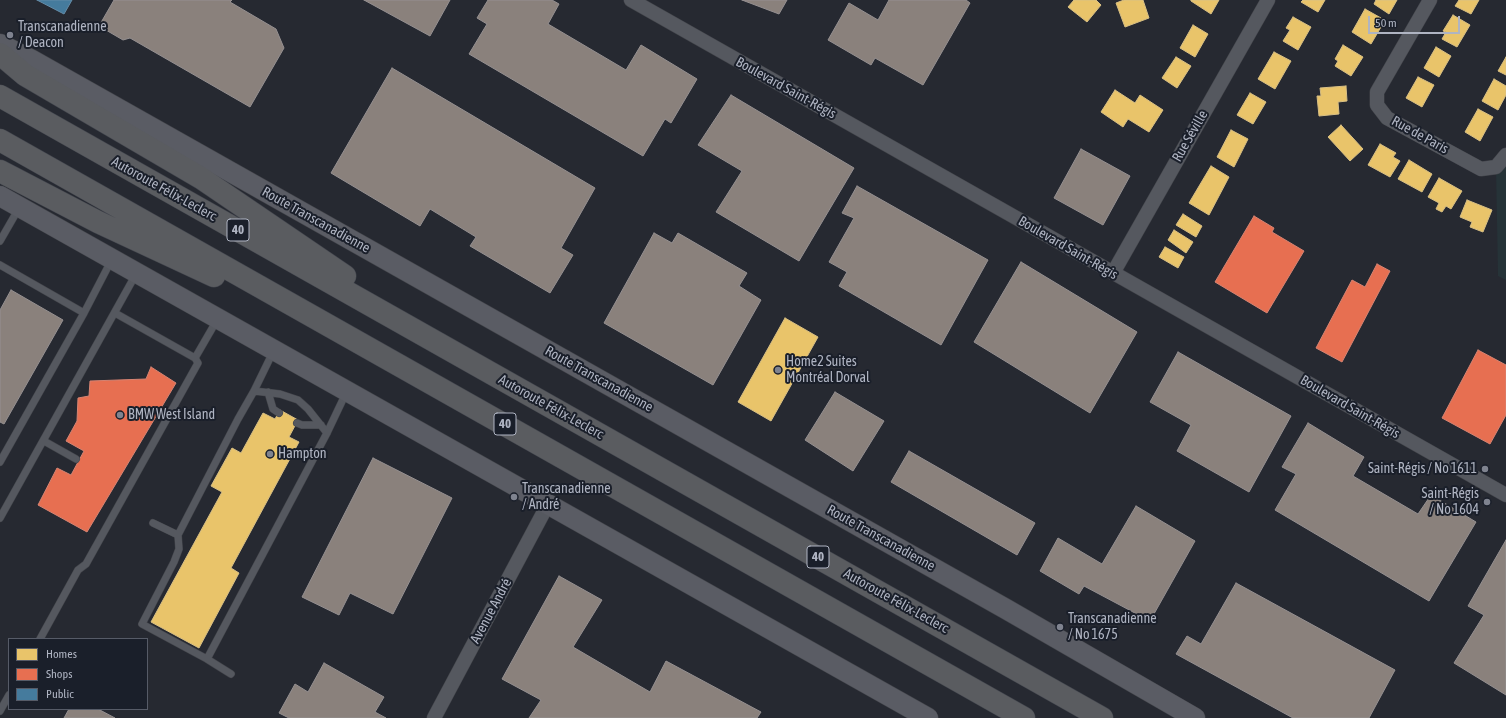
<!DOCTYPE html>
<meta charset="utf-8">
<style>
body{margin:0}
#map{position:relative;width:1506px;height:718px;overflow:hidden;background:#262931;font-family:"Asap Condensed",sans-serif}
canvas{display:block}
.legend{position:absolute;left:8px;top:638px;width:140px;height:72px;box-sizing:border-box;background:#1a1f2a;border:1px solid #565b67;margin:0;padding:5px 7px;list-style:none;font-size:12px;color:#afb4c2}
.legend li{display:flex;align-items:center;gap:8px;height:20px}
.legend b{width:20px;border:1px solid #565b67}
.scale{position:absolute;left:1368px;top:16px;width:92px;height:18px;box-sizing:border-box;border:2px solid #afb4c2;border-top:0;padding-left:5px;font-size:12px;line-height:14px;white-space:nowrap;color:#afb4c2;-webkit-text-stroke:3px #1a1f2a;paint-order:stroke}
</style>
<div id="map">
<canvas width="1506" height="718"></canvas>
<ul class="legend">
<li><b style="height:11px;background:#e9c46a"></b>Homes</li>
<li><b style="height:11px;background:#e76f51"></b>Shops</li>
<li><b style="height:11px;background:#457b9d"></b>Public</li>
</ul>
<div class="scale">50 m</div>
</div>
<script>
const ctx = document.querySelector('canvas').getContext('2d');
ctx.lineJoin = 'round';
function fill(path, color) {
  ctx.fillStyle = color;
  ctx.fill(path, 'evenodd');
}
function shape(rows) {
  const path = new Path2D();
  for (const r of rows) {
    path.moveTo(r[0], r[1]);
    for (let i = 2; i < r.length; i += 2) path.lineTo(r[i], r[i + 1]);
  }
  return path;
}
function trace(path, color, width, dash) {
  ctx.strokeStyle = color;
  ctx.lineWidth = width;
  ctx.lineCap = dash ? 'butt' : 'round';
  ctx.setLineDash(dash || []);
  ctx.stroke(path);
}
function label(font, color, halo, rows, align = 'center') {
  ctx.font = font + ' "Asap Condensed",sans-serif';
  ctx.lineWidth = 4;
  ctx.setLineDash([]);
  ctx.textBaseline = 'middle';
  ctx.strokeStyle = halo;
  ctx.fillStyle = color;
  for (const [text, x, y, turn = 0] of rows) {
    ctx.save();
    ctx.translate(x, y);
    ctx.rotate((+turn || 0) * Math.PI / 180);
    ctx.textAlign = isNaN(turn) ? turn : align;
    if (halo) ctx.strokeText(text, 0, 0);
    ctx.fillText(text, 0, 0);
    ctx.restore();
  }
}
fill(shape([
 [1506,155,1506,280,1498,276,1496,167]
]), '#263338');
const homes = shape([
 [1074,0,1096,0,1101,5,1087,22,1068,7,1074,0],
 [1124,0,1143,0,1149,18,1125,27,1116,3,1124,0],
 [1191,0,1219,0,1211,14,1191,1,1191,0],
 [1303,0,1325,0,1318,12,1301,2,1303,0],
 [1376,0,1397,0,1389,14,1374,4,1376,0],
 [1459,0,1479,0,1471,14,1455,6,1459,0],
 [1365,9,1381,18,1377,25,1381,27,1371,44,1352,32,1365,9],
 [1453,15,1470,25,1457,47,1442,39,1446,32,1443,31,1453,15],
 [1293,17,1311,27,1298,50,1283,41,1290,30,1286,28,1293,17],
 [1193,25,1208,34,1195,57,1180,48,1193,25],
 [1343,45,1363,57,1351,76,1335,66,1338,61,1335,59,1343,45],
 [1436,47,1451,56,1439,77,1424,68,1436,47],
 [1274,52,1291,61,1275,89,1258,79,1274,52],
 [1176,57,1191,66,1177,88,1162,78,1176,57],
 [1506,57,1506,75,1498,71,1506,57],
 [1418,77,1434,85,1422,107,1406,98,1418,77],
 [1494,79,1506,86,1506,95,1498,110,1482,101,1494,79],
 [1346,86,1347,101,1338,102,1339,114,1319,116,1317,96,1321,96,1320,88,1346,86],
 [1115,90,1135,103,1140,95,1163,110,1149,132,1128,119,1123,127,1101,112,1115,90],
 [1250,93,1266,102,1253,124,1237,115,1250,93],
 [1478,109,1493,117,1480,141,1465,132,1478,109],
 [1341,125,1363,149,1350,161,1328,137,1341,125],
 [1231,130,1248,139,1234,167,1217,157,1231,130],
 [1380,144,1396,153,1393,157,1400,161,1390,177,1368,165,1380,144],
 [1409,160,1432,174,1422,192,1398,179,1409,160],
 [1211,166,1229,177,1209,215,1189,203,1211,166],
 [1439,178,1462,191,1451,209,1446,206,1442,212,1436,209,1439,203,1428,197,1439,178],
 [1467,200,1492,210,1483,232,1470,227,1472,222,1460,217,1467,200],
 [1183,214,1202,226,1196,237,1176,225,1183,214],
 [1174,230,1193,242,1186,253,1168,240,1174,230],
 [1165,247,1184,257,1178,268,1159,257,1165,247],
 [785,318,818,337,771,421,738,402,785,318],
 [280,410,298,420,289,437,299,442,231,568,239,573,199,648,151,622,222,492,211,486,232,448,241,453,263,413,275,419,280,410]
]);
fill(homes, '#e9c46a');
trace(homes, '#d8bf84', 1);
const shops = shape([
 [1254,216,1274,228,1272,232,1304,251,1267,313,1215,282,1254,216],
 [1377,264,1390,271,1342,362,1316,348,1352,280,1365,287,1377,264],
 [1478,350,1506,365,1506,415,1490,444,1442,418,1478,350],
 [151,367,176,383,87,532,38,505,57,468,71,475,84,451,66,441,77,421,78,398,89,396,90,381,146,379,151,367]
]);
fill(shops, '#e76f51');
trace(shops, '#d68473', 1);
const public = shape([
 [37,0,72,0,64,14,37,0]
]);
fill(public, '#457b9d');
trace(public, '#658ca8', 1);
const industry = shape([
 [114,0,232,0,230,2,276,29,284,48,250,107,130,38,123,40,99,26,114,0],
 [364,0,450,0,430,36,364,0],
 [488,0,552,0,559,4,548,24,626,70,641,45,697,79,671,123,665,119,643,156,469,54,487,24,477,18,488,0],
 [742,0,787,0,779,14,742,0],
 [889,0,966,0,970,3,923,85,875,58,871,65,828,40,849,3,878,20,889,0],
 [392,68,595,188,561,248,573,255,550,293,470,246,476,237,430,209,420,226,331,173,392,68],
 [731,95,854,168,799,261,716,212,742,171,698,145,731,95],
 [1081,149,1130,176,1103,225,1054,198,1081,149],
 [857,186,988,260,941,345,839,286,847,272,829,262,854,218,842,213,857,186],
 [654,233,672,243,678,233,747,273,739,286,761,300,713,385,604,323,654,233],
 [1021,262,1137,332,1090,413,974,342,1021,262],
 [11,290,63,320,4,424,0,422,0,310,11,290],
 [1178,352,1291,416,1249,492,1177,451,1191,425,1150,402,1178,352],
 [835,392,884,421,853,471,805,440,835,392],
 [1308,423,1364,457,1353,476,1418,514,1431,495,1476,522,1429,601,1275,510,1296,474,1282,467,1308,423],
 [909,451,1035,523,1017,555,891,482,909,451],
 [373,458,452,498,393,614,350,593,339,615,302,597,373,458],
 [1136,506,1195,541,1150,621,1084,586,1079,594,1040,571,1058,538,1102,564,1136,506],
 [1506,540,1506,695,1454,663,1484,615,1468,606,1506,540],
 [559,576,602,600,573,647,650,692,666,661,761,712,757,718,529,718,541,700,502,679,559,576],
 [1236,583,1395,670,1369,718,1293,718,1176,654,1187,636,1201,644,1236,583],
 [324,663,384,697,375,712,386,718,289,718,279,713,295,684,308,692,324,663],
 [69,709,98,709,115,718,64,718,69,709]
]);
fill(industry, '#8a817c');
trace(industry, '#959091', 1);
const service = shape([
 [0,241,19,208],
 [0,265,84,313,111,261],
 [115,313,195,358],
 [254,391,280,394,298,400,308,409,327,433],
 [268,392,273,409,279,413],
 [297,423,302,425,321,425],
 [44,441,76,459],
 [0,462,84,313],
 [0,518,136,274],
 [153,523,178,535,238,419,254,391,273,352],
 [178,535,179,549,174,562,142,624,207,659,327,433,346,393],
 [40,639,78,570,86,564,198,363,195,358,217,320],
 [207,659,231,674],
 [0,711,9,695]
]);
const minor = shape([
 [631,0,1506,495],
 [1430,0,1377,92,1377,105,1387,118,1481,169,1496,167,1506,155],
 [1113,273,1268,0],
 [434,718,548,504]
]);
const secondary = shape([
 [0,44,32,60,1006,609,1195,718],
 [0,196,928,718]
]);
const motorway = shape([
 [0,54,25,75,201,178,345,276],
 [0,96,1102,718],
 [0,140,1024,718],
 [0,171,98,222,214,276]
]);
trace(service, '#42444a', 8);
trace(minor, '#42444a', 15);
trace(secondary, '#42444a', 21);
trace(motorway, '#42454d', 23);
trace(service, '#55585f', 7);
trace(minor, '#55585f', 14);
trace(secondary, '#5a5c64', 20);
trace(motorway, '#5a5c60', 22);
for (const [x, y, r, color] of [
 [10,35,4,"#7f838f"],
 [778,370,4,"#7f838f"],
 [120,415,4,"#7f838f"],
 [270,454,4,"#7f838f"],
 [1485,469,4,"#7f838f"],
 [514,497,4,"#7f838f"],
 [1487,502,4,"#7f838f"],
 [1060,627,4,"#7f838f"]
]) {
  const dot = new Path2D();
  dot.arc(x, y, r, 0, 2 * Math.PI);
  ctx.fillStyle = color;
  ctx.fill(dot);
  trace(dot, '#1a1f2a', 1.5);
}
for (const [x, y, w] of [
 [238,230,22],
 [505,424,22],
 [818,557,22]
]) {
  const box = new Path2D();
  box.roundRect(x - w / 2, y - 11, w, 22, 3);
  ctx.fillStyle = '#1a1f2a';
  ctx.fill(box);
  trace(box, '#afb4c2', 1);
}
label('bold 13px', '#afb4c2', null, [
 ["40",238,230],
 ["40",505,424],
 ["40",818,557]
]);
label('14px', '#afb4c2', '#1a1f2a', [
 ["Transcanadienne",18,27],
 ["/ Deacon",18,43],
 ["Home2 Suites",786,362],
 ["Montréal Dorval",786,378],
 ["BMW West Island",128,415],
 ["Hampton",278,454],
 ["Saint-Régis / No 1611",1477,469,"right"],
 ["Transcanadienne",522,489],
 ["/ André",522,505],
 ["Saint-Régis",1479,494,"right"],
 ["/ No 1604",1479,510,"right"],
 ["Transcanadienne",1068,619],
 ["/ No 1675",1068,635]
], 'left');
label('14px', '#afb4c2', '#1a1f2a', [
 ["Boulevard Saint-Régis",786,88,29],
 ["Rue de Paris",1420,135,29],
 ["Rue Séville",1190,136,-60],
 ["Autoroute Félix-Leclerc",164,189,29],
 ["Route Transcanadienne",316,220,29],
 ["Boulevard Saint-Régis",1068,248,30],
 ["Route Transcanadienne",599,379,29],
 ["Autoroute Félix-Leclerc",551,407,29],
 ["Boulevard Saint-Régis",1350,407,30],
 ["Route Transcanadienne",881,538,29],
 ["Autoroute Félix-Leclerc",896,601,29],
 ["Avenue André",491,611,-62]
]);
</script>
